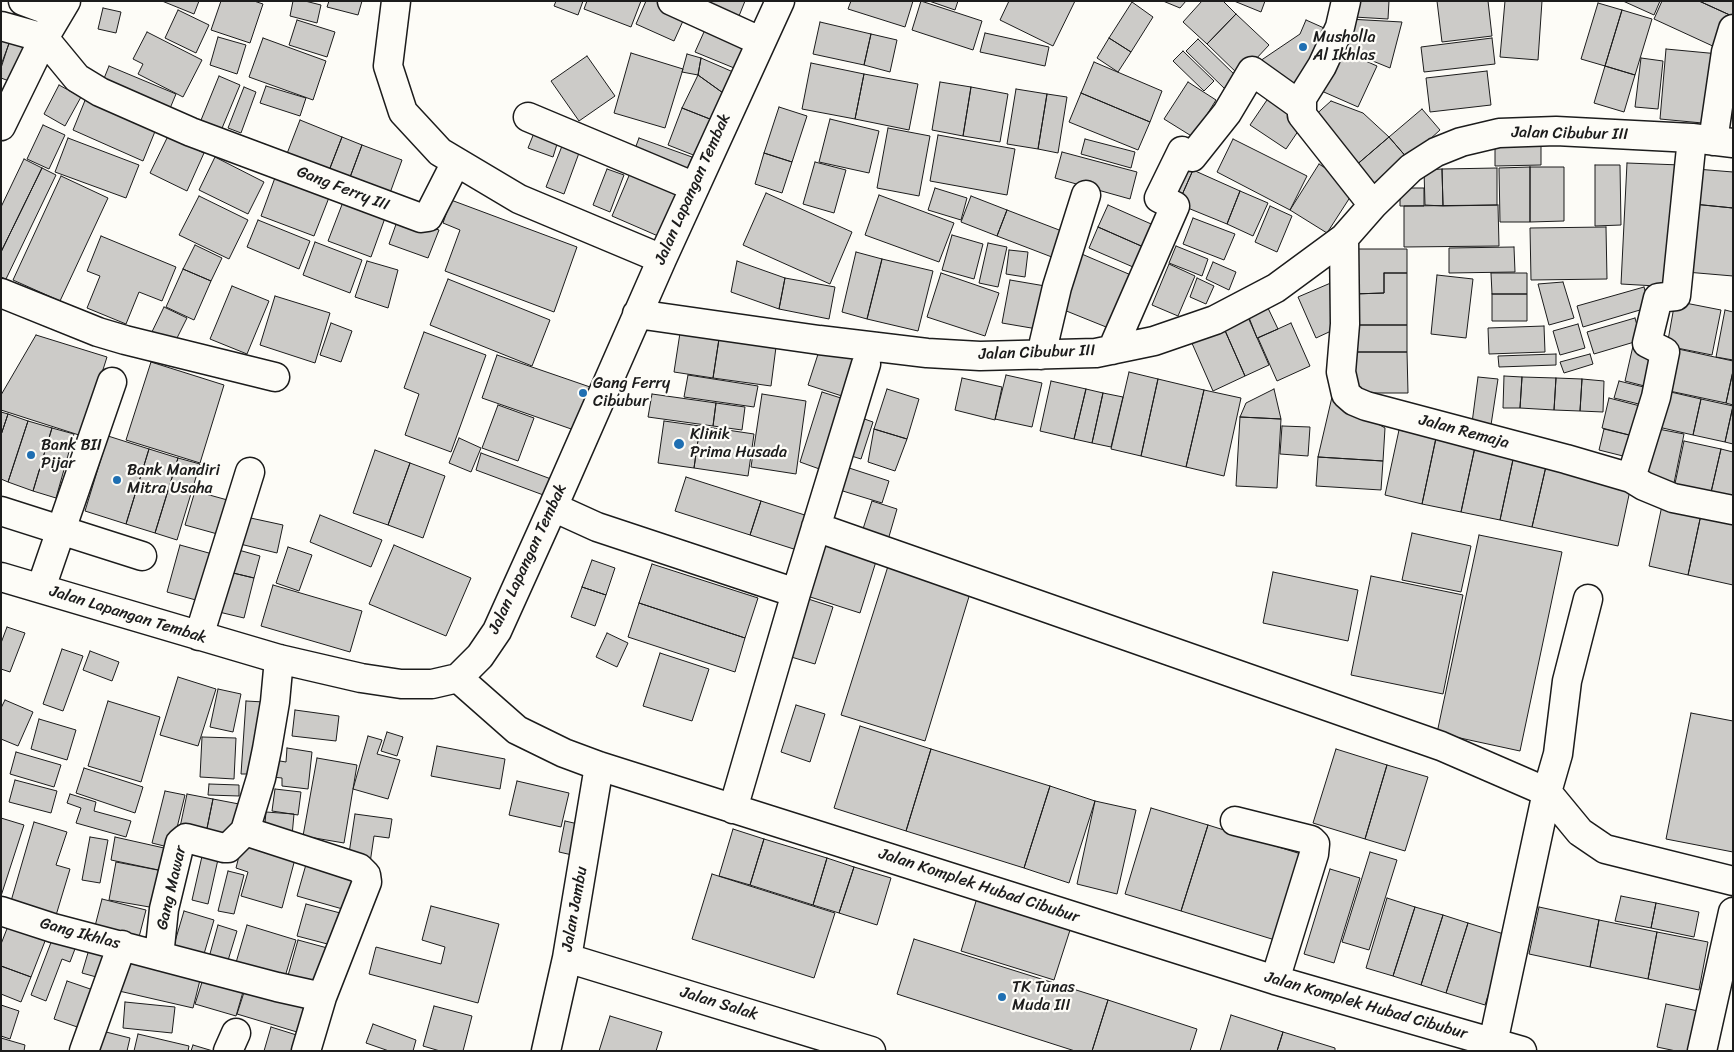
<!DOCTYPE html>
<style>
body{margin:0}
#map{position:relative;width:1734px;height:1052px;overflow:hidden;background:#fdfcf7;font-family:Sriracha,sans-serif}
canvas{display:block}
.frame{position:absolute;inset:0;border:2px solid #1c1c1c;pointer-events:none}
</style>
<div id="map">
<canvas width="1734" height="1052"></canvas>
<div class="frame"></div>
</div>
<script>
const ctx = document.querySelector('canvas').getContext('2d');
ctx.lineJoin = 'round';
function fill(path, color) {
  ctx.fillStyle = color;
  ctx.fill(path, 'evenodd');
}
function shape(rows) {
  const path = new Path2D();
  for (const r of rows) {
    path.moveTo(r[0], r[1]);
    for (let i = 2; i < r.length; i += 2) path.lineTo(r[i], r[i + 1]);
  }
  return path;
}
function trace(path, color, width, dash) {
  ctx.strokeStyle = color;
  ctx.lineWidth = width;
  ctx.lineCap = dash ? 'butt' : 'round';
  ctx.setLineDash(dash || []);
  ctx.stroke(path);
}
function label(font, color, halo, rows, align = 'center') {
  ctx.font = font + ' Sriracha,sans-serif';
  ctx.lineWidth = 4.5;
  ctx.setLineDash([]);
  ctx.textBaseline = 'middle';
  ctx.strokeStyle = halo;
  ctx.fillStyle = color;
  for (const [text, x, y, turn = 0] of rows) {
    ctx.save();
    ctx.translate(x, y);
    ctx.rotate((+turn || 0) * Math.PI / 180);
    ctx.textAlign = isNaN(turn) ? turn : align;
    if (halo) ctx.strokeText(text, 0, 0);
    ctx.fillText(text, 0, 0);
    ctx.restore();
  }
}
const building = shape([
 [162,1,199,1,194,14,162,1],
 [221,1,254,1,263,4,250,43,211,30,221,1],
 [293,1,305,1,321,5,317,23,290,16,293,1],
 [329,1,362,1,358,15,327,7,329,1],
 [556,1,583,1,578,15,554,6,556,1],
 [587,1,641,1,631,27,584,9,587,1],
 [646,1,662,1,687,12,674,41,636,24,646,1],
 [704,1,745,1,739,16,704,1],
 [851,1,913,1,905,27,848,9,851,1],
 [921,1,982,21,973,50,912,30,921,1],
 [929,1,958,1,955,10,929,1],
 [1009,1,1075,1,1053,46,1000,20,1009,1],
 [1163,1,1186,1,1180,8,1163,1],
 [1202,1,1223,1,1236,14,1207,44,1183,22,1202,1],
 [1234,1,1265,1,1261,12,1234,1],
 [1355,1,1389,1,1388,19,1354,17,1355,1],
 [1437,1,1488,1,1492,36,1442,42,1437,1],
 [1505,1,1542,1,1538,60,1500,57,1505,1],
 [1623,1,1660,1,1654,15,1623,1],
 [1662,1,1699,1,1732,16,1717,48,1654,19,1662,1],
 [1699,1,1733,1,1733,13,1732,16,1699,1],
 [1132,2,1153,17,1131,52,1109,38,1132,2],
 [1598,3,1622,10,1605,66,1581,59,1598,3],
 [103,8,121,12,116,33,98,29,103,8],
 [178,10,209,25,196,53,165,38,178,10],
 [1622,10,1652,19,1635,75,1605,66,1622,10],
 [1236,14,1269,45,1240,76,1207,44,1236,14],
 [1348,19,1402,22,1390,68,1336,46,1348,19],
 [297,20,335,32,327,57,289,45,297,20],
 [1306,20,1333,32,1319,63,1285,93,1260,61,1300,34,1306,20],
 [820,22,871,34,864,65,813,54,820,22],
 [708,23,751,41,739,70,695,52,708,23],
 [147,32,202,60,183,97,138,74,143,64,133,59,147,32],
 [985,33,1049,47,1045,66,980,52,985,33],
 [871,34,897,40,890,72,864,65,871,34],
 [218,37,246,45,237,74,210,65,218,37],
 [1,38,10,41,1,65,1,38],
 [263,38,326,61,313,100,249,77,263,38],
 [1109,38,1131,52,1118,72,1097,58,1109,38],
 [1492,38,1495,64,1424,72,1421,47,1492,38],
 [1198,39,1238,78,1226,90,1186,51,1198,39],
 [9,43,29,49,17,84,1,78,1,68,9,43],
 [1336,48,1377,66,1358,107,1317,89,1336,48],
 [1666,49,1719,54,1713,124,1660,119,1666,49],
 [1183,51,1214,81,1204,91,1173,61,1183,51],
 [631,53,683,69,665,128,614,113,631,53],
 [687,54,701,58,698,75,682,72,687,54],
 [587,56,615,96,579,121,551,81,587,56],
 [701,58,740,75,730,98,698,75,701,58],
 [1641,58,1663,61,1658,109,1635,107,1641,58],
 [1094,62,1162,91,1150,122,1081,93,1094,62],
 [811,63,864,74,855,119,802,109,811,63],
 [109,66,176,94,166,118,99,91,109,66],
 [1605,66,1635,75,1624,112,1594,103,1605,66],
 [1487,71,1491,105,1430,112,1426,78,1487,71],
 [864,74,918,84,909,130,855,119,864,74],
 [698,75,730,98,720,123,682,108,698,75],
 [219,76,240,85,220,133,199,125,219,76],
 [940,82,971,87,963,136,932,130,940,82],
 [1188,82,1216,100,1193,137,1164,119,1188,82],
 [59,85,81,97,65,126,44,114,59,85],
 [266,86,306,98,300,116,260,103,266,86],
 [244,87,256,92,241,133,228,128,244,87],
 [971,87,1008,94,1000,142,963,136,971,87],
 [1016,89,1047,94,1038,149,1007,144,1016,89],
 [1081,93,1150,122,1138,150,1069,122,1081,93],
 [1047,94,1067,97,1058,153,1038,149,1047,94],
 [1269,97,1305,121,1286,149,1250,125,1269,97],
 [86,98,156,129,143,161,73,130,86,98],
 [1331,101,1363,113,1389,137,1354,167,1312,118,1331,101],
 [779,107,807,116,792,162,764,153,779,107],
 [682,108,720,123,706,160,668,145,682,108],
 [1422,109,1440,130,1408,159,1389,137,1422,109],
 [830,119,879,131,869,173,819,162,830,119],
 [300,120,342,137,325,181,283,164,300,120],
 [43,125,65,135,49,169,27,159,43,125],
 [888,128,930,136,919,196,877,188,888,128],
 [534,133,558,141,553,157,528,148,534,133],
 [938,135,1015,149,1007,195,930,181,938,135],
 [168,136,204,153,187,191,150,173,168,136],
 [342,137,362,145,346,188,325,181,342,137],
 [1389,137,1408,159,1372,189,1354,167,1389,137],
 [68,138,139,165,126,198,55,172,68,138],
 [639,138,692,157,685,176,632,157,639,138],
 [1085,139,1135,152,1131,168,1081,154,1085,139],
 [1233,139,1307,176,1290,210,1217,172,1233,139],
 [1541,143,1541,165,1495,166,1495,144,1541,143],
 [362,145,402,160,386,204,346,188,362,145],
 [562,146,579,153,564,194,546,187,562,146],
 [1062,152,1137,172,1130,199,1055,178,1062,152],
 [764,153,792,162,782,193,755,184,764,153],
 [215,157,264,182,248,214,199,190,215,157],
 [24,159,42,168,1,252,1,207,24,159],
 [815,162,846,170,834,213,803,204,815,162],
 [1627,163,1681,165,1674,287,1621,284,1627,163],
 [1319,164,1356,188,1327,233,1290,210,1319,164],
 [1595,165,1620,165,1621,225,1595,226,1595,165],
 [1181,166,1193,170,1178,204,1165,195,1181,166],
 [1530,167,1530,222,1500,222,1499,168,1530,167],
 [1530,167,1564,167,1564,221,1530,222,1530,167],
 [42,168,56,175,6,279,1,277,1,252,42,168],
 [1497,168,1497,205,1443,206,1442,169,1497,168],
 [607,169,624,175,610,212,593,205,607,169],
 [1442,169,1443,206,1425,205,1424,170,1442,169],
 [1696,169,1733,172,1733,208,1693,204,1696,169],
 [1193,170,1240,191,1227,224,1178,204,1193,170],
 [631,171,678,191,658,236,612,216,631,171],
 [276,175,330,195,314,236,261,216,276,175],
 [61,176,108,198,60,301,13,280,61,176],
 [935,188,967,198,961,220,928,210,935,188],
 [1400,188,1424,188,1424,206,1400,206,1400,188],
 [1240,191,1268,203,1253,236,1227,224,1240,191],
 [766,193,852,232,830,284,743,245,766,193],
 [879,195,954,223,939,262,865,235,879,195],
 [199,196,248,220,229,259,179,235,199,196],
 [971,196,1007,210,997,236,961,222,971,196],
 [451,200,577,247,554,312,445,271,460,230,443,223,451,200],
 [343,202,385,218,371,257,328,241,343,202],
 [1693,204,1733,208,1733,276,1686,272,1693,204],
 [1108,205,1158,227,1148,249,1098,227,1108,205],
 [1498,205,1499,246,1404,247,1404,206,1498,205],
 [1270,206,1292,216,1277,252,1255,242,1270,206],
 [1007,210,1067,233,1057,259,997,236,1007,210],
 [399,216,439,230,428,258,389,244,399,216],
 [1193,218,1235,234,1224,260,1183,244,1193,218],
 [258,220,310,241,299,269,247,247,258,220],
 [1098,227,1148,249,1140,270,1089,248,1098,227],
 [1606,227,1607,279,1531,280,1530,228,1606,227],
 [952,235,983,244,974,279,942,270,952,235],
 [101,236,176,267,162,301,139,292,126,324,87,308,100,276,87,271,101,236],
 [315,242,362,260,350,293,303,275,315,242],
 [988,243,1007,247,998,287,979,283,988,243],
 [195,245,222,258,211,281,183,269,195,245],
 [1176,246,1208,259,1202,276,1169,263,1176,246],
 [1514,247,1515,272,1449,273,1449,248,1514,247],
 [1353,249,1407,249,1407,273,1384,273,1384,293,1353,294,1353,249],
 [1009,250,1028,252,1025,277,1006,274,1009,250],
 [856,252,882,259,867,319,842,312,856,252],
 [1077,252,1138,278,1116,331,1054,306,1077,252],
 [882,259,933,271,918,331,867,319,882,259],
 [367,261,398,270,388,308,355,297,367,261],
 [737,261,785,278,779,309,731,292,737,261],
 [1213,262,1236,272,1229,290,1206,279,1213,262],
 [1169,264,1195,276,1178,316,1152,305,1169,264],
 [183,269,211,281,194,320,166,307,183,269],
 [941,273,999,293,985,336,927,317,941,273],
 [1384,273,1407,273,1407,325,1353,325,1353,294,1384,293,1384,273],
 [1491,273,1527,273,1527,294,1492,294,1491,273],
 [1437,275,1473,279,1466,338,1431,334,1437,275],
 [785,278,835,287,829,319,779,309,785,278],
 [1197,278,1214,286,1206,304,1190,297,1197,278],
 [448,279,550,320,532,366,430,325,448,279],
 [1010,280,1051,287,1043,330,1002,323,1010,280],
 [1333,282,1342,326,1316,338,1298,297,1333,282],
 [1563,282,1574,318,1549,325,1538,284,1563,282],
 [232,286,269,301,247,354,210,339,232,286],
 [1644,287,1650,307,1583,327,1577,306,1644,287],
 [1492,294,1527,294,1527,321,1492,321,1492,294],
 [275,296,330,313,315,363,260,345,275,296],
 [1675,301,1721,310,1712,355,1667,346,1675,301],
 [1267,306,1278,329,1257,338,1248,315,1267,306],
 [164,307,187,318,172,348,149,338,164,307],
 [1725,310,1733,312,1733,360,1716,357,1725,310],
 [1247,315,1269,365,1245,376,1223,326,1247,315],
 [1635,318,1641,340,1594,354,1587,332,1635,318],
 [331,323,352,331,341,362,320,355,331,323],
 [1291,323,1310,366,1277,381,1258,338,1291,323],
 [1578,324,1585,348,1560,355,1553,331,1578,324],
 [1353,325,1407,325,1407,352,1353,352,1353,325],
 [1223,326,1245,376,1213,391,1191,341,1223,326],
 [1544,326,1545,352,1489,354,1488,328,1544,326],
 [424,332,486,355,451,452,405,435,419,394,404,388,424,332],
 [680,333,719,339,713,378,674,372,680,333],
 [36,335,107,357,82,436,1,410,1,395,36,335],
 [719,339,776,347,771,386,713,378,719,339],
 [821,345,858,356,845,397,808,385,821,345],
 [1633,346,1665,354,1656,389,1625,381,1633,346],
 [1669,347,1733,361,1733,371,1726,403,1660,389,1669,347],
 [1353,352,1407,352,1408,393,1354,393,1353,352],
 [1556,354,1556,365,1499,367,1498,356,1556,354],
 [1590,354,1593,364,1564,373,1560,362,1590,354],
 [497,355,593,388,577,431,482,398,497,355],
 [151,362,224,385,200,463,126,440,151,362],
 [1733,371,1733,405,1726,403,1733,371],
 [1129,372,1158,379,1141,456,1111,449,1129,372],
 [688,375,758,386,754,407,684,397,688,375],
 [1006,375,1042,383,1032,427,995,419,1006,375],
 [1504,376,1522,377,1520,408,1503,408,1504,376],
 [1478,377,1498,379,1491,425,1472,423,1478,377],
 [1522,377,1556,378,1554,410,1520,408,1522,377],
 [962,378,1002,387,995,420,955,410,962,378],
 [1556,378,1582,379,1580,411,1554,410,1556,378],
 [1158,379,1204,390,1186,467,1141,456,1158,379],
 [1582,379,1604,381,1603,412,1580,411,1582,379],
 [1051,381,1086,389,1074,439,1040,431,1051,381],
 [1619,381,1652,389,1647,406,1614,398,1619,381],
 [887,389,919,399,907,439,874,429,887,389],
 [1086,389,1103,393,1092,443,1074,439,1086,389],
 [1274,389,1281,419,1240,417,1246,403,1274,389],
 [1204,390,1241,398,1224,476,1186,467,1204,390],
 [1662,390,1701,399,1693,435,1654,426,1662,390],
 [822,392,847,400,825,471,800,462,822,392],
 [1103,393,1123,397,1111,447,1092,443,1103,393],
 [652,394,716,403,713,426,648,417,652,394],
 [762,394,806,401,796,474,751,467,762,394],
 [1332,397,1385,428,1383,461,1318,457,1332,397],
 [1609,398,1644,407,1637,437,1602,428,1609,398],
 [1701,399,1733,406,1725,442,1693,435,1701,399],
 [716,403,745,407,742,430,713,426,716,403],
 [498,405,534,418,518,461,482,448,498,405],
 [1733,406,1733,444,1725,442,1733,406],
 [1,412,8,414,1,435,1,412],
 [8,414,28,421,8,482,1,479,1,435,8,414],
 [853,415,873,422,861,459,842,453,853,415],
 [1240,417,1281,419,1277,488,1236,486,1240,417],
 [28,421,52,428,33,491,8,482,28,421],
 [664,421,700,426,694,468,658,463,664,421],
 [700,426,754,434,748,476,694,468,700,426],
 [1282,426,1310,427,1308,456,1280,454,1282,426],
 [1648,427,1684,434,1673,488,1636,479,1648,427],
 [52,428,74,434,56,498,33,491,52,428],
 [874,429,907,439,895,471,868,462,874,429],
 [1604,429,1633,436,1627,457,1599,450,1604,429],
 [1399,430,1436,438,1422,504,1385,495,1399,430],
 [108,436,149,449,126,524,85,511,108,436],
 [459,438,481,448,471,472,449,463,459,438],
 [1436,438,1475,447,1461,512,1422,504,1436,438],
 [1684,441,1721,449,1709,501,1673,493,1684,441],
 [1475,447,1514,455,1500,520,1461,512,1475,447],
 [149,449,178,458,155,533,126,524,149,449],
 [1721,449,1733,452,1733,506,1709,501,1721,449],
 [375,450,410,463,388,525,353,513,375,450],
 [481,453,551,479,546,496,476,470,481,453],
 [1514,455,1547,462,1532,527,1500,520,1514,455],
 [1318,457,1383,461,1381,490,1316,486,1318,457],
 [178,458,200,464,177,540,155,533,178,458],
 [1547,462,1632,481,1618,546,1532,527,1547,462],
 [410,463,445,476,423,538,388,525,410,463],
 [840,465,889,481,882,503,833,488,840,465],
 [686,477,761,501,750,535,675,511,686,477],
 [195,491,231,501,221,535,185,525,195,491],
 [761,501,811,517,800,551,750,535,761,501],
 [872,501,897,509,888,540,862,532,872,501],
 [1663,501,1702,510,1688,575,1649,566,1663,501],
 [1702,510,1733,517,1733,585,1688,575,1702,510],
 [320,515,382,540,371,567,310,542,320,515],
 [246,517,283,525,277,553,240,544,246,517],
 [1412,533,1471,546,1461,592,1402,580,1412,533],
 [1479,535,1562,552,1520,751,1437,733,1479,535],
 [819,536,878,555,860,613,801,594,819,536],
 [180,545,216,555,203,602,167,592,180,545],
 [394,545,471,578,446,636,369,604,394,545],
 [288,547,312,555,299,591,276,583,288,547],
 [235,549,260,556,254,578,229,572,235,549],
 [592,560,615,568,606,595,582,587,592,560],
 [889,563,971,590,925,741,841,715,889,563],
 [652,564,758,598,745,638,639,603,652,564],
 [229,572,254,578,244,618,219,612,229,572],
 [1273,572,1358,590,1348,641,1263,623,1273,572],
 [1371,576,1463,595,1443,694,1351,675,1371,576],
 [273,585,362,611,350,652,261,626,273,585],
 [582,587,606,595,595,626,571,617,582,587],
 [799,596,833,607,815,664,781,654,799,596],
 [639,603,745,638,735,672,628,637,639,603],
 [7,627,25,633,10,672,1,669,1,643,7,627],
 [607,633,628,643,617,667,596,657,607,633],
 [62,649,83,656,63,711,43,704,62,649],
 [90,651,119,662,112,681,83,670,90,651],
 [660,653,709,669,692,721,643,706,660,653],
 [178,677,216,689,198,746,160,735,178,677],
 [218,689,241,694,233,732,210,727,218,689],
 [5,700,33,712,18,746,1,739,1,708,5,700],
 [108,701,160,717,141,782,88,766,108,701],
 [246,701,264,702,259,774,241,774,246,701],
 [796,705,825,714,810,762,781,752,796,705],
 [295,710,339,716,336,741,292,736,295,710],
 [1691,713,1733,721,1733,852,1666,839,1691,713],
 [39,719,76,730,67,760,31,749,39,719],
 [860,726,931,749,906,831,834,808,860,726],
 [387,732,403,737,397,756,381,751,387,732],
 [368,736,382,740,377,754,400,760,388,799,353,789,368,736],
 [202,737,236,738,234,779,200,777,202,737],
 [437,746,505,759,500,789,431,776,437,746],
 [287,748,312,752,308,789,282,786,282,778,272,777,274,760,286,762,287,748],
 [931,749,1050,786,1024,868,906,831,931,749],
 [1336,749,1387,765,1365,839,1313,823,1336,749],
 [16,752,61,765,54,787,10,774,16,752],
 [317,758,357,765,344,843,303,836,317,758],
 [1387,765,1428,777,1405,851,1365,839,1387,765],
 [84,768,143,787,135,813,76,793,84,768],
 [15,780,57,791,51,813,9,802,15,780],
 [517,781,569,793,561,827,509,815,517,781],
 [209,784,239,785,239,796,208,795,209,784],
 [1050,786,1095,801,1069,883,1024,868,1050,786],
 [275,789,301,792,298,815,272,811,275,789],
 [165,791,185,795,172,848,152,843,165,791],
 [70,794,96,802,94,811,131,821,126,837,76,823,81,808,67,803,70,794],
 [187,794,213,799,205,838,179,832,187,794],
 [213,799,239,804,232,843,205,838,213,799],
 [1095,801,1136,810,1117,894,1077,884,1095,801],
 [1151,808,1208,825,1181,911,1125,894,1151,808],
 [266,812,294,814,292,836,264,833,266,812],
 [355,814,392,819,389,838,374,836,370,863,348,860,355,814],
 [1,818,24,825,1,896,1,818],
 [565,821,587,826,581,857,559,852,565,821],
 [34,822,67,832,56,865,70,869,54,922,9,908,34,822],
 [1208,825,1301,854,1275,940,1181,911,1208,825],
 [733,829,764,839,750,885,719,876,733,829],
 [90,837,108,840,100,883,82,880,90,837],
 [115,837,173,850,168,872,111,860,115,837],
 [764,839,827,858,813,905,750,885,764,839],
 [242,844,295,859,282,908,241,896,248,872,236,868,242,844],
 [203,852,219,855,208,904,192,900,203,852],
 [1370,852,1397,860,1369,950,1342,942,1370,852],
 [827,858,854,867,839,913,813,905,827,858],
 [307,861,363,877,353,912,297,896,307,861],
 [116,862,168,872,161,909,109,900,116,862],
 [854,867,891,878,877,925,839,913,854,867],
 [1330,869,1360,878,1334,963,1304,954,1330,869],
 [228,871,244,875,234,914,218,911,228,871],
 [712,874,835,913,814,978,692,939,712,874],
 [1621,896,1656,903,1651,928,1615,921,1621,896],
 [977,898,1071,927,1054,980,961,951,977,898],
 [1387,898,1415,907,1393,976,1366,968,1387,898],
 [102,899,146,910,138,941,94,930,102,899],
 [1656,903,1699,912,1694,937,1651,928,1656,903],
 [306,904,344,914,335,946,297,936,306,904],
 [431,906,499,924,478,1003,369,974,376,947,441,964,445,947,422,940,431,906],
 [1415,907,1443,915,1421,985,1393,976,1415,907],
 [1539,907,1599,920,1590,967,1529,954,1539,907],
 [184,911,214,920,204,954,174,945,184,911],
 [1443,915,1468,923,1446,993,1421,985,1443,915],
 [1599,920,1657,932,1648,979,1590,967,1599,920],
 [10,921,47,936,31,977,1,966,1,944,10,921],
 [1468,923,1507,935,1485,1005,1446,993,1468,923],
 [218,925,237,931,226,967,208,961,218,925],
 [247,925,296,940,284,980,235,966,247,925],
 [55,932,78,941,70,962,62,959,46,1001,31,995,55,932],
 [1657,932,1708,942,1699,990,1648,979,1657,932],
 [914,939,1108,1000,1092,1051,1075,1051,897,994,914,939],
 [298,940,331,949,320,988,287,979,298,940],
 [90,946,115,953,107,980,82,973,90,946],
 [127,955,202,972,193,1008,119,991,127,955],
 [1,966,31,977,21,1002,1,994,1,966],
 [205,973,245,985,236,1016,195,1004,205,973],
 [67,981,99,992,86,1030,54,1019,67,981],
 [247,983,316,1004,307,1035,237,1014,247,983],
 [1108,1000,1197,1029,1190,1051,1092,1051,1108,1000],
 [125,1002,175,1007,172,1033,123,1028,125,1002],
 [1666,1004,1698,1011,1690,1051,1676,1051,1657,1047,1666,1004],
 [1,1005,19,1011,10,1039,1,1036,1,1005],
 [434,1006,472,1016,463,1051,440,1051,423,1046,434,1006],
 [1231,1015,1283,1032,1277,1051,1220,1051,1231,1015],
 [610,1016,662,1032,656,1051,599,1051,610,1016],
 [373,1024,416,1040,413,1051,389,1051,366,1043,373,1024],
 [271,1027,303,1037,299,1051,264,1051,271,1027],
 [102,1031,130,1038,127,1051,97,1051,102,1031],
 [1283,1032,1335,1048,1335,1051,1277,1051,1283,1032],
 [138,1034,189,1046,188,1051,134,1051,138,1034],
 [1,1038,25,1045,24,1051,1,1051,1,1038],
 [193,1045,213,1051,191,1051,193,1045]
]);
fill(building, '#cccbc8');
trace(building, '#1c1c1c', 1);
const minor = shape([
 [23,1,58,14],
 [396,1,388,66,403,112,440,152,519,199,662,259],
 [672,1,760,41],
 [1346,1,1340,27,1322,66,1302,98,1302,115,1373,205],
 [1,26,44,38,77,78,100,92,191,132,421,218,428,217,456,162],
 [528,117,695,187],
 [1,126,44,38,66,1],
 [1713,141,1726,52,1733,29],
 [1344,238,1345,324,1341,372,1346,394,1354,401,1366,406,1566,459,1631,478,1644,486,1673,498,1733,510],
 [1,293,98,332,125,340,275,377],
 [637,314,819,340,927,353,980,356,1096,353,1154,341,1215,320,1276,288,1344,238,1373,205,1411,168,1436,152,1461,142,1499,133,1556,131,1692,138,1733,143],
 [1112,350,1175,206,1159,198,1182,151,1192,157,1227,113,1252,71,1301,106],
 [1041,355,1057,287,1086,195],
 [1631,478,1656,397,1665,352,1647,343,1658,298,1676,296,1692,138],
 [553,507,597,527,796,593],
 [1,511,142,556],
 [816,527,1441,746,1547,792,1580,832,1605,849,1733,881],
 [1,577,279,659,361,678,401,684,432,684,458,678,480,656,497,631,553,507,662,259,780,1],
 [41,588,112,382],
 [199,636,250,472],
 [458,678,517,730,564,753,599,766,1275,980,1522,1051],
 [733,809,796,593,866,364],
 [1235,821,1311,840,1315,844,1314,854,1275,980],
 [245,831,359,868,366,875,367,882,322,997,306,1051],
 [1,911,53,928,277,987,322,997],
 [159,956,164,909,180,843,186,838,224,848,228,848,245,831,261,778,267,749,275,702,279,659],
 [567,958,871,1051],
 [1493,1043,1547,792,1558,754,1567,681,1588,599],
 [84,1051,122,945],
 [228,1051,236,1033],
 [546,1051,567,958,599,766],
 [1702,1051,1733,912]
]);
trace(minor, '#1c1c1c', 31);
trace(minor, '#fdfcf7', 28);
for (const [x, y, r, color] of [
 [1303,47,5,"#1f6fb2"],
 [583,393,5,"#1f6fb2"],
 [679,444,6,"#1f6fb2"],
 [31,455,5,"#1f6fb2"],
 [117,480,5,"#1f6fb2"],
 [1002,997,5,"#1f6fb2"]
]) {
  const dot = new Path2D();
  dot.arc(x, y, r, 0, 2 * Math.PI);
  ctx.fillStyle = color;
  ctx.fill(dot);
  trace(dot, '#fdfcf7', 2);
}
label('16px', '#1c1c1c', '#fdfcf7', [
 ["Musholla",1313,38],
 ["Al Ikhlas",1313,56],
 ["Gang Ferry",593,384],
 ["Cibubur",593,402],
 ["Klinik",690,435],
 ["Prima Husada",690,453],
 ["Bank BII",41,446],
 ["Pijar",41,464],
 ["Bank Mandiri",127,471],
 ["Mitra Usaha",127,489],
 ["TK Tunas",1012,988],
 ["Muda III",1012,1006]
], 'left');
label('16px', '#1c1c1c', '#fdfcf7', [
 ["Jalan Cibubur III",1570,134,1],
 ["Gang Ferry III",343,189,21],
 ["Jalan Lapangan Tembak",693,189,-66],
 ["Jalan Cibubur III",1037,353,-2],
 ["Jalan Remaja",1464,432,15],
 ["Jalan Lapangan Tembak",528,559,-65],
 ["Jalan Lapangan Tembak",128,615,17],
 ["Jalan Komplek Hubad Cibubur",979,886,18],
 ["Gang Mawar",172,888,-77],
 ["Jalan Jambu",575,909,-80],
 ["Gang Ikhlas",80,934,15],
 ["Jalan Salak",719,1004,17],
 ["Jalan Komplek Hubad Cibubur",1366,1006,16]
]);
</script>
